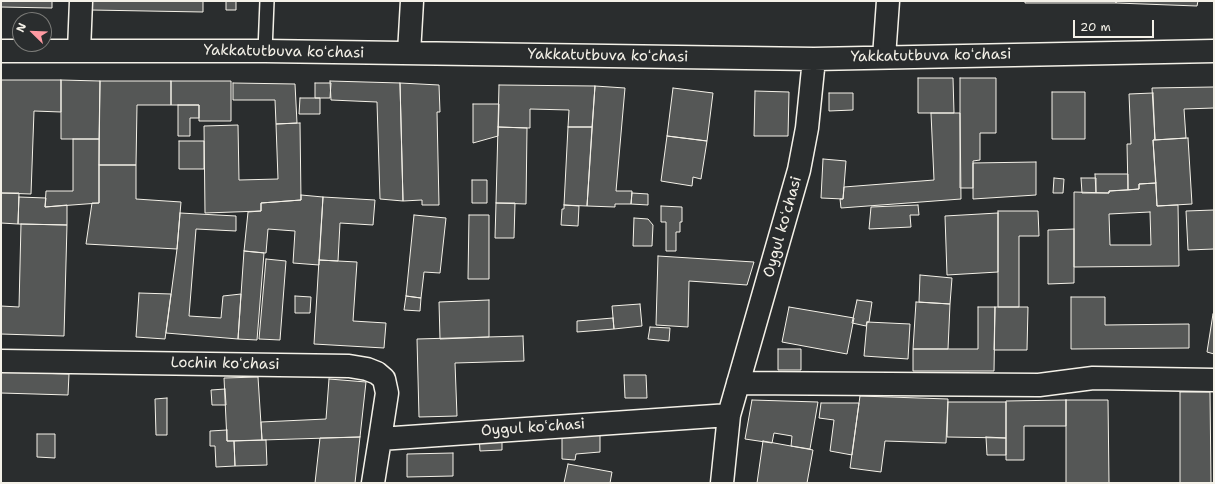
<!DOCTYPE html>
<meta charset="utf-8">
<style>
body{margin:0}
#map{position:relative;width:1215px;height:484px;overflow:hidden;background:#2a2d2e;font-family:"Shantell Sans",sans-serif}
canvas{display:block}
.frame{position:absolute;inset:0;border:2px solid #f4f1e8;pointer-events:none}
.north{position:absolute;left:12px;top:12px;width:40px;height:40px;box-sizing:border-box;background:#2a2d2e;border:1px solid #7b7b78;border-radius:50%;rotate:293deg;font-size:11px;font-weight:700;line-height:16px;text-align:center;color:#f4f1e8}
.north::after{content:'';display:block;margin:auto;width:14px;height:18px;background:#ff9aa2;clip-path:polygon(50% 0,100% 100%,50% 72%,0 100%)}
.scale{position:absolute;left:1073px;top:20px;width:81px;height:18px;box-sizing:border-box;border:2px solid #f4f1e8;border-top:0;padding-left:5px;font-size:12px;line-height:14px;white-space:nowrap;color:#f4f1e8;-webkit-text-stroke:3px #2a2d2e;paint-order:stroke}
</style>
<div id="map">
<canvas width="1215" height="484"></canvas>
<div class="frame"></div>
<div class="north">N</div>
<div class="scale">20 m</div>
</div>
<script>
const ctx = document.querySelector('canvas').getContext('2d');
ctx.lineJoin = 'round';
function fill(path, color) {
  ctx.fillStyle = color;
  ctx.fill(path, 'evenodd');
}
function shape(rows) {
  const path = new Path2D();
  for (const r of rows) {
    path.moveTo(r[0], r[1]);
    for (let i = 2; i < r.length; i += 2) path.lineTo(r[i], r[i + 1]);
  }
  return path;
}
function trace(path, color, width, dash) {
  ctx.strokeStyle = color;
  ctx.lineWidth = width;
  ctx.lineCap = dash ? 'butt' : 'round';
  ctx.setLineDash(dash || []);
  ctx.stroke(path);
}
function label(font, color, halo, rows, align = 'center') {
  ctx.font = font + ' "Shantell Sans",sans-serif';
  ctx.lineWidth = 3.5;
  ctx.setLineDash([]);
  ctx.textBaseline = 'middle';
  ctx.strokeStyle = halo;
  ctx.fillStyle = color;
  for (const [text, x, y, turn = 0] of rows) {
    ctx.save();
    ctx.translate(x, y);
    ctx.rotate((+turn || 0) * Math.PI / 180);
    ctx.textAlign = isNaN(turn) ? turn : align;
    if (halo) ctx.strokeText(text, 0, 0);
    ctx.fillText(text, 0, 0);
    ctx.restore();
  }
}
const building = shape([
 [1,1,52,1,52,8,1,7,1,1],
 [92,1,203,1,203,12,91,10,92,1],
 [226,1,236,1,236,10,226,10,226,1],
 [1025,1,1116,1,1116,3,1025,3,1025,1],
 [1116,1,1198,1,1197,6,1116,3,1116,1],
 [918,78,953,78,954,113,918,113,918,78],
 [960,78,996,78,996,133,980,133,980,160,973,161,973,188,960,188,960,78],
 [1,80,61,80,61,112,34,111,31,194,1,193,1,80],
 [61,80,100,81,99,139,61,139,61,80],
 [100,81,171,81,171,105,137,105,136,165,99,165,100,81],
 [171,81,231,81,231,121,199,121,199,105,171,105,171,81],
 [330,81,400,83,403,201,380,199,377,102,331,100,330,81],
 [233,83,295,84,297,123,276,124,275,100,233,100,233,83],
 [315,83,331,83,330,98,315,98,315,83],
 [400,83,439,85,440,112,437,112,439,205,422,205,422,200,403,201,400,83],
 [499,85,595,86,592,127,568,127,569,110,530,109,530,128,498,127,499,85],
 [595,86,625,88,616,191,632,191,631,204,615,204,615,207,587,206,595,86],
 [1214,87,1214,108,1184,109,1186,138,1155,140,1152,88,1214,87],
 [673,88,713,93,707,141,667,136,673,88],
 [755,91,789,92,788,136,754,136,755,91],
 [1052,92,1085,92,1085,139,1052,139,1052,92],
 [829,93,853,93,853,110,829,111,829,93],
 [1153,93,1155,140,1153,140,1156,183,1139,184,1139,189,1128,190,1127,144,1131,144,1129,94,1153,93],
 [300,98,320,98,320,114,299,114,300,98],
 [473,104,499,104,498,136,473,143,473,104],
 [178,105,199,105,199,118,190,118,190,136,178,136,178,105],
 [931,113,960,113,961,199,841,208,840,199,843,199,844,187,934,180,931,113],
 [300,123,301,200,261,203,261,211,205,213,204,126,238,125,239,180,278,179,276,124,300,123],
 [498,127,527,128,526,204,496,203,498,127],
 [568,127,592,127,587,206,564,205,568,127],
 [667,136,707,141,701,179,693,177,692,186,661,181,667,136],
 [1188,138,1192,204,1157,206,1153,140,1188,138],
 [73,139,99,139,99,203,45,207,46,191,73,191,73,139],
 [179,141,204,141,204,169,179,169,179,141],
 [823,159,846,161,843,199,821,198,823,159],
 [1036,162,1036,195,973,199,973,163,1036,162],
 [99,165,136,165,136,199,181,202,177,249,86,244,92,203,99,203,99,165],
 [1095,174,1128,174,1128,190,1109,191,1109,193,1096,193,1095,174],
 [1054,178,1064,179,1063,193,1053,193,1054,178],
 [1081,178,1096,178,1096,193,1082,193,1081,178],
 [472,180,487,180,487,203,472,203,472,180],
 [1156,183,1157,206,1178,205,1179,266,1074,267,1074,192,1109,193,1109,191,1139,189,1139,184,1156,183],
 [1150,212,1151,245,1110,245,1109,214,1150,212],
 [1,193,19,193,18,224,1,223,1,193],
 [632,193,648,194,648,205,631,204,632,193],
 [301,195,323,197,319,265,293,263,295,231,268,229,266,253,244,251,248,212,261,211,261,203,301,200,301,195],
 [19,197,46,198,45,207,67,205,67,225,18,224,19,197],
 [323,197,375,200,373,225,340,223,338,261,319,260,323,197],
 [496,203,515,203,514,238,495,238,496,203],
 [564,205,579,206,578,226,561,225,562,209,564,209,564,205],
 [918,205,919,215,910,215,911,227,869,229,871,207,918,205],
 [661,206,682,207,682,222,680,222,680,232,676,232,676,251,666,251,666,222,661,222,661,206],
 [1214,210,1214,249,1188,250,1186,211,1214,210],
 [998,211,1038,211,1039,236,1019,236,1019,307,998,307,998,211],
 [180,213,236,216,236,231,196,229,189,316,221,318,223,296,241,294,238,339,166,333,177,249,180,213],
 [998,213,998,272,947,275,945,216,998,213],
 [414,215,446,218,440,273,424,272,421,298,406,296,414,215],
 [469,215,489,215,489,279,468,279,469,215],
 [634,218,648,219,653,225,652,246,633,246,634,218],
 [21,224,67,225,64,336,1,334,1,306,19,307,21,224],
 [1074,229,1074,283,1048,284,1048,230,1074,229],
 [244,251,264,253,257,340,238,339,244,251],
 [658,256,754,262,747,285,689,281,688,327,656,325,658,256],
 [266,259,286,261,280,340,259,339,266,259],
 [319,260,357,262,353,321,386,323,384,348,314,344,319,260],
 [920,275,952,278,950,304,919,302,920,275],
 [139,293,171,294,165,339,136,337,139,293],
 [295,296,311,297,310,313,295,313,295,296],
 [406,296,421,298,420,311,404,310,406,296],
 [1071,297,1105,297,1105,325,1189,324,1189,348,1071,349,1071,297],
 [489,300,489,337,440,339,439,302,489,300],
 [857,300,872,302,869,322,867,322,866,326,852,323,857,300],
 [916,302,950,304,948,349,913,349,916,302],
 [640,304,642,326,614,329,612,306,640,304],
 [789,307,854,318,847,354,782,342,789,307],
 [978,307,995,307,994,371,913,371,913,349,978,349,978,307],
 [995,307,1028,307,1027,350,994,350,995,307],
 [1213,314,1214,314,1214,354,1207,352,1213,314],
 [613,318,614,329,577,332,577,321,613,318],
 [867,322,910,324,908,359,864,356,867,322],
 [650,327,670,328,669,341,648,339,650,327],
 [523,336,524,361,455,363,457,416,419,417,417,339,523,336],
 [778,349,801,349,801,370,778,370,778,349],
 [1,372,69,374,68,395,1,393,1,372],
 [624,375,646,375,647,398,625,398,624,375],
 [258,377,262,440,227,441,224,378,258,377],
 [329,379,366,382,360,437,262,440,261,422,326,419,329,379],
 [225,389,226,405,212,405,211,390,225,389],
 [1180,392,1210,392,1211,483,1180,483,1180,392],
 [860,396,948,399,946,443,885,441,881,472,850,468,860,396],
 [167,398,167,435,156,435,155,399,167,398],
 [752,400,818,402,810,449,791,446,792,436,774,433,772,443,745,439,752,400],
 [1066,400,1108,400,1109,483,1066,483,1066,400],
 [1066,400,1066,426,1024,426,1024,460,1006,460,1006,401,1066,400],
 [948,402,1006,402,1006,438,947,437,948,402],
 [821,403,859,403,852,455,830,451,834,420,819,418,821,403],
 [227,430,227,441,234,441,235,466,216,467,215,446,210,446,210,431,227,430],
 [600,431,600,452,576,454,575,460,562,459,562,434,600,431],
 [37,434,55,434,55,458,37,457,37,434],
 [479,435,502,435,502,450,480,451,479,435],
 [360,437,355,483,315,483,320,438,360,437],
 [986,437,1006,438,1006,455,987,455,986,437],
 [266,440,267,465,235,466,234,441,266,440],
 [763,441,813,450,807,483,757,483,763,441],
 [453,453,453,476,407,477,407,454,453,453],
 [568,464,612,472,610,483,564,483,568,464]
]);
fill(building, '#555756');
trace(building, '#f4f1e8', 1);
const lane = shape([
 [265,51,267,1]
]);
const street = shape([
 [1,51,265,51,814,59,1214,51],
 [79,51,81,1],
 [409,53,412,1],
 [884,57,888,1],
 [1,361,349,366,367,369,377,373,384,379,387,393,380,439],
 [738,383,1039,385,1093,378,1214,380],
 [373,483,380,439,729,415],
 [722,483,729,415,799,170,807,128,814,59]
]);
trace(lane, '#f4f1e8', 16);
trace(street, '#f4f1e8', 25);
trace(lane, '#2a2d2e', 13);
trace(street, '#2a2d2e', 22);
label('15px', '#f4f1e8', '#2a2d2e', [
 ["Yakkatutbuva koʻchasi",284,52,1],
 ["Yakkatutbuva koʻchasi",608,56,1],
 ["Yakkatutbuva koʻchasi",931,56,-1],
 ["Oygul koʻchasi",783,227,-74],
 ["Lochin koʻchasi",225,364,1],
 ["Oygul koʻchasi",533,428,-4]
]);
</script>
